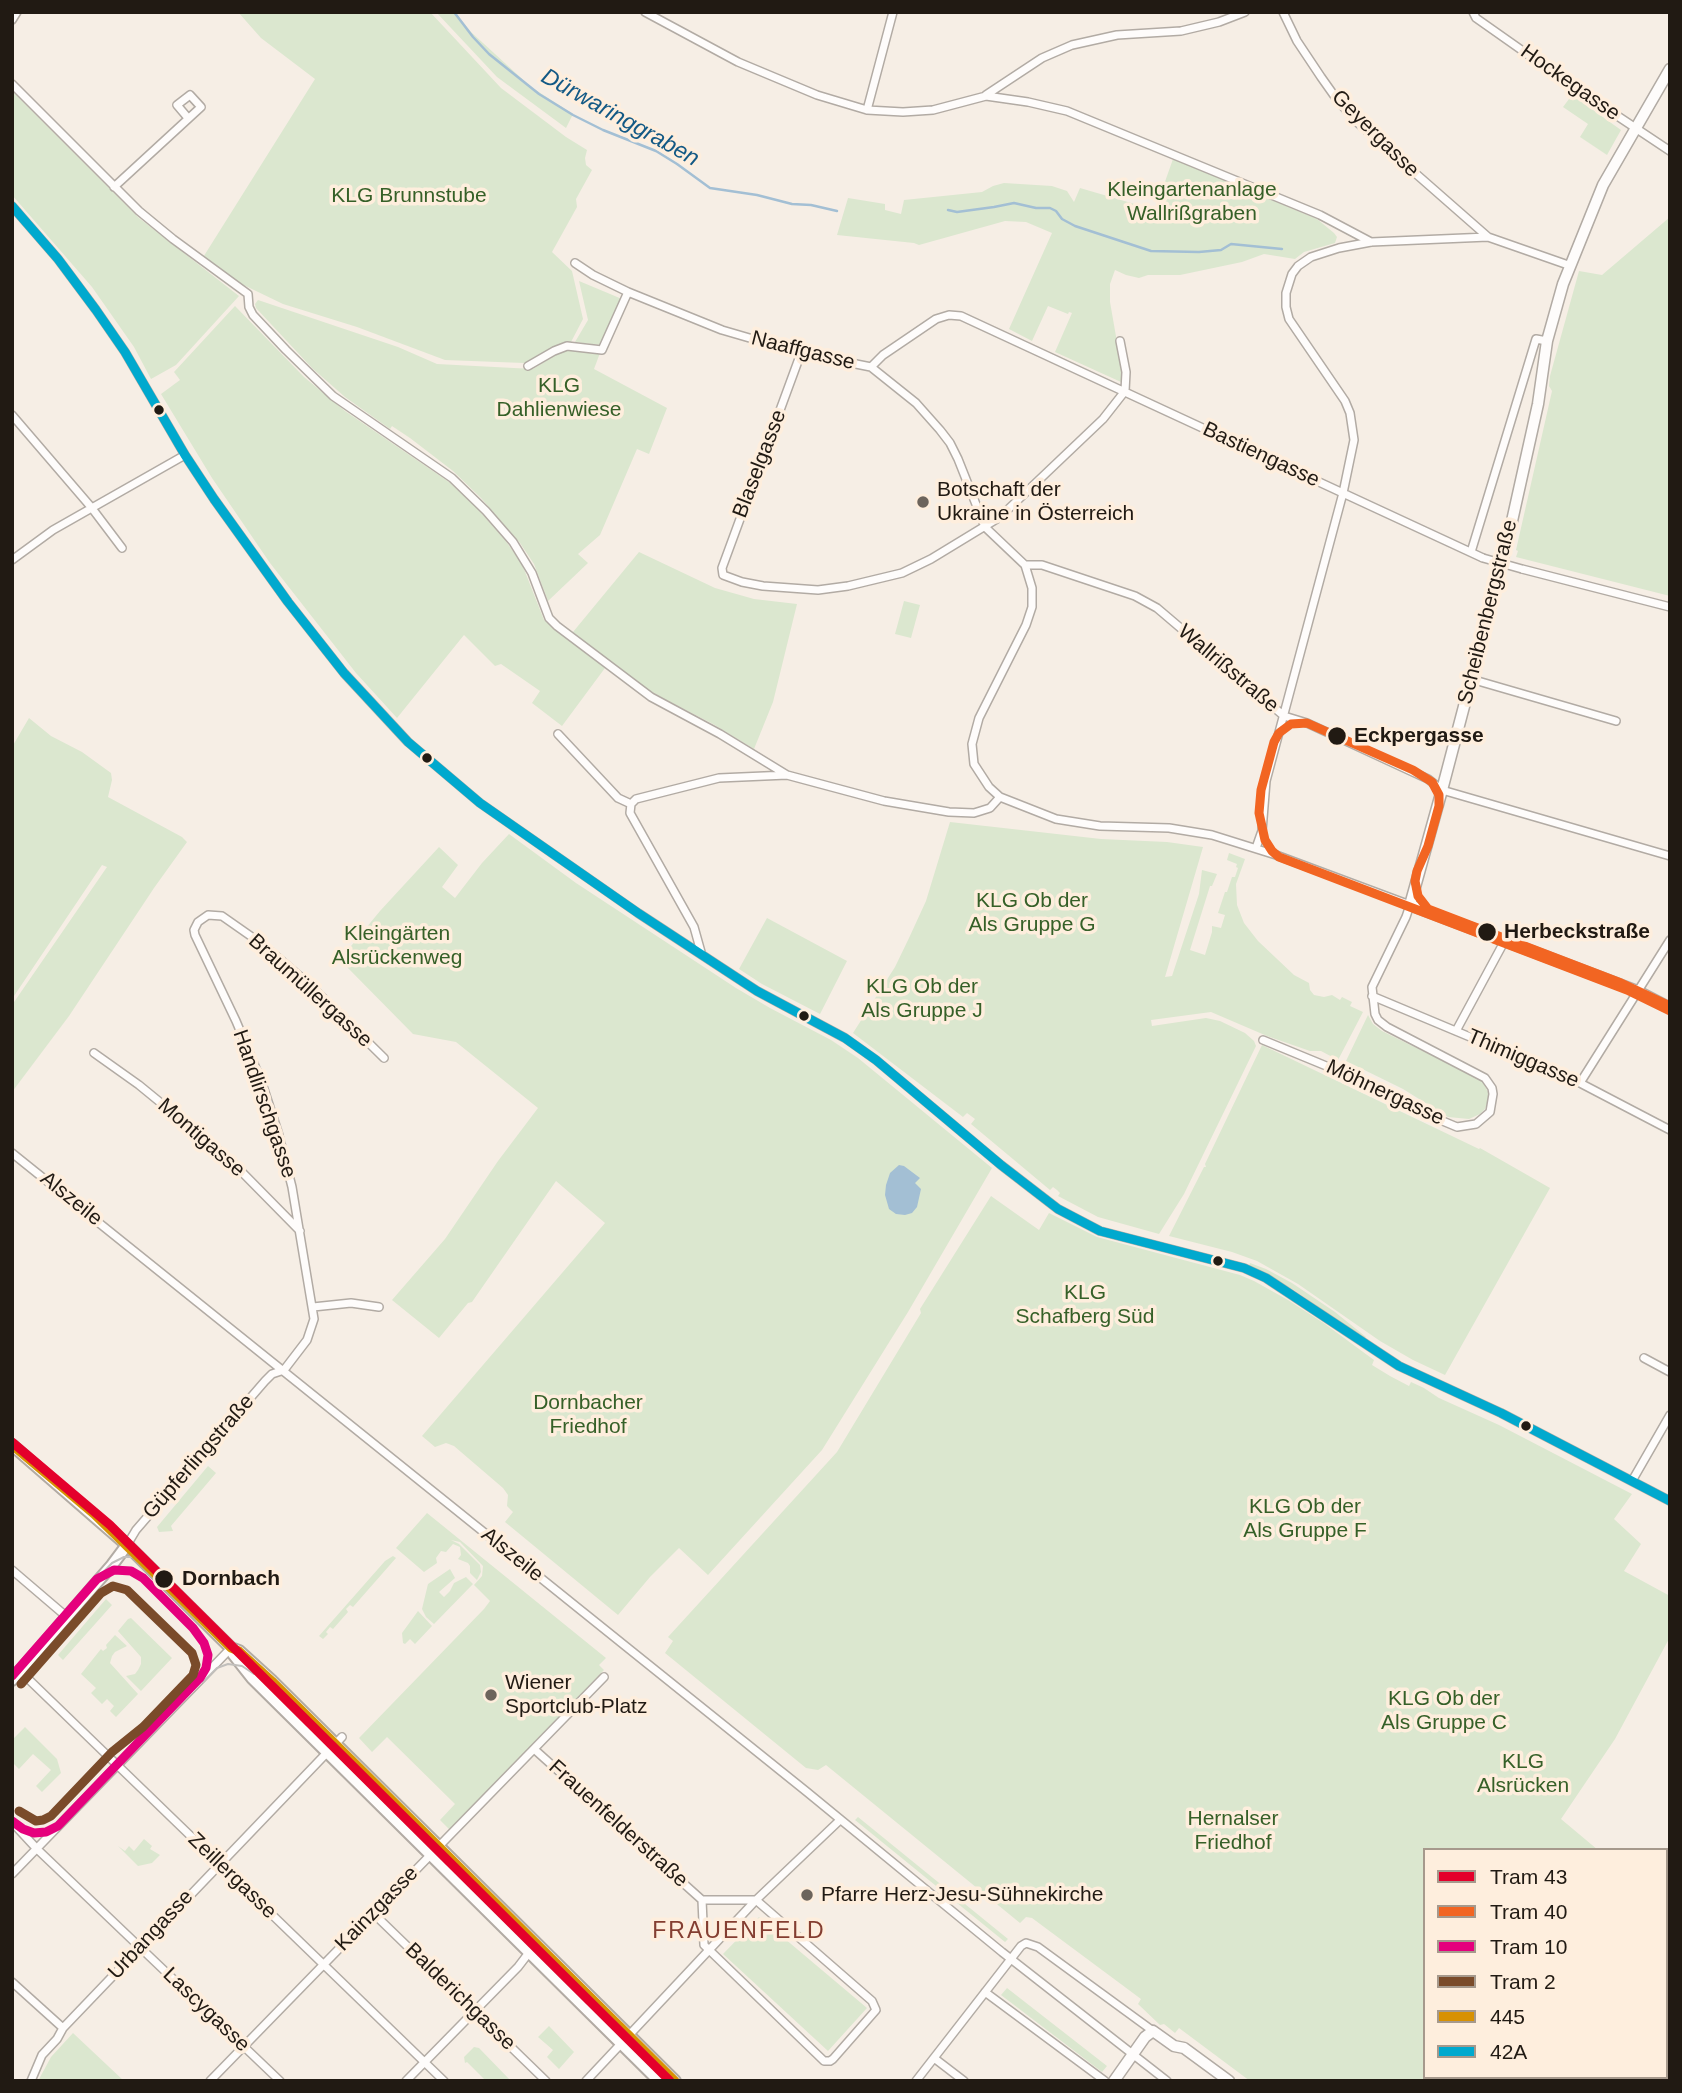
<!DOCTYPE html>
<meta charset="utf-8">
<style>
body{margin:0}
#map{position:relative;width:1682px;height:2093px;overflow:hidden;background:#f6eee5;font-family:Helvetica,sans-serif}
canvas{display:block}
.frame{position:absolute;inset:0;border:14px solid #211a13;pointer-events:none}
.legend{position:absolute;left:1423px;top:1848px;width:245px;height:231px;box-sizing:border-box;background:#feeedd;border:2px solid #a6998c;margin:0;padding:9px 12px;list-style:none;font-size:21px;color:#211a13}
.legend li{display:flex;align-items:center;gap:14px;height:35px}
.legend b{width:35px;border:2px solid #a6998c}
</style>
<div id="map">
<canvas width="1682" height="2093"></canvas>
<div class="frame"></div>
<ul class="legend">
<li><b style="height:9px;background:#e4002b"></b>Tram 43</li>
<li><b style="height:9px;background:#f26522"></b>Tram 40</li>
<li><b style="height:9px;background:#e5007d"></b>Tram 10</li>
<li><b style="height:9px;background:#7a4b2a"></b>Tram 2</li>
<li><b style="height:9px;background:#d79103"></b>445</li>
<li><b style="height:9px;background:#00a9ce"></b>42A</li>
</ul>
</div>
<script>
const ctx = document.querySelector('canvas').getContext('2d');
ctx.lineJoin = 'round';
function fill(path, color) {
  ctx.fillStyle = color;
  ctx.fill(path, 'evenodd');
}
function shape(rows) {
  const path = new Path2D();
  for (const r of rows) {
    path.moveTo(r[0], r[1]);
    for (let i = 2; i < r.length; i += 2) path.lineTo(r[i], r[i + 1]);
  }
  return path;
}
function trace(path, color, width, dash) {
  ctx.strokeStyle = color;
  ctx.lineWidth = width;
  ctx.lineCap = dash ? 'butt' : 'round';
  ctx.setLineDash(dash || []);
  ctx.stroke(path);
}
function label(font, color, halo, rows, align = 'center') {
  ctx.font = font + ' Helvetica,sans-serif';
  ctx.lineWidth = 7;
  ctx.setLineDash([]);
  ctx.textBaseline = 'middle';
  ctx.strokeStyle = halo;
  ctx.fillStyle = color;
  for (const [text, x, y, turn = 0] of rows) {
    ctx.save();
    ctx.translate(x, y);
    ctx.rotate((+turn || 0) * Math.PI / 180);
    ctx.textAlign = isNaN(turn) ? turn : align;
    if (halo) ctx.strokeText(text, 0, 0);
    ctx.fillText(text, 0, 0);
    ctx.restore();
  }
}
fill(shape([
 [238,12,430,12,501,88,566,137,587,150,585,158,586,165,592,170,576,199,577,207,552,252,572,271,583,319,571,342,524,363,445,360,357,327,283,304,227,277,202,259,315,79,261,38],
 [436,12,455,12,471,32,531,87,573,114,566,128,497,77],
 [12,91,139,218,239,296,176,365,151,379,134,347,92,287,12,195],
 [1572,95,1621,130,1607,155,1580,137,1588,124,1563,107],
 [1173,159,1317,219,1334,233,1337,237,1335,243,1304,252,1295,259,1264,254,1242,262,1180,275,1148,275,1139,278,1126,275,1115,270,1110,284,1110,302,1121,365,1121,382,1055,352,1072,313,1069,312,1068,314,1048,306,1032,341,1009,329,1052,233,1026,222,1005,221,919,245,914,243,837,235,848,198,885,204,885,210,901,214,904,200,982,192,993,186,1004,183,1052,186,1067,191,1074,202,1080,188,1155,210],
 [1670,217,1670,596,1516,557,1518,551,1516,550,1552,391,1549,386,1550,376,1579,271,1602,275],
 [579,281,622,299,601,345,575,342,588,320],
 [258,300,398,347,437,364,533,369,567,348,600,353,594,369,667,408,649,454,637,449,600,535,578,554,588,563,548,601,534,564,520,543,481,498,453,471,410,438,392,426,390,429,345,397,312,368,256,308,255,304],
 [235,306,304,377,345,411,449,482,476,507,505,540,522,564,544,620,605,668,562,726,532,703,540,691,501,664,495,666,464,635,397,718,356,673,270,563,212,478,161,394,180,380,174,372],
 [639,552,715,588,754,599,797,604,773,702,754,749,713,724,666,700,633,681,573,632],
 [904,601,920,605,911,638,895,634],
 [29,718,51,736,82,752,111,773,112,780,108,797,182,837,187,842,154,888,69,1016,12,1092,12,1005,107,867,102,865,12,999,12,747],
 [950,822,1101,839,1167,842,1203,847,1165,977,1172,976,1199,894,1202,870,1217,874,1212,886,1210,886,1190,950,1205,955,1212,932,1212,926,1221,928,1225,915,1218,913,1225,892,1227,892,1232,877,1235,877,1238,868,1236,867,1237,864,1227,860,1229,853,1245,859,1236,884,1237,905,1244,923,1258,941,1294,975,1309,983,1310,990,1314,995,1324,997,1332,995,1340,1000,1342,997,1352,1002,1350,1006,1363,1012,1338,1060,1321,1051,1310,1051,1267,1036,1211,1012,1151,1020,1152,1026,1206,1018,1220,1021,1245,1033,1254,1041,1256,1046,1184,1194,1159,1234,1098,1217,1058,1196,1060,1193,1057,1190,1053,1187,1050,1190,971,1124,975,1119,967,1113,963,1117,853,1033,895,967,909,938,926,901],
 [509,834,576,883,736,988,770,1008,831,1040,858,1058,992,1168,908,1312,822,1450,708,1575,679,1548,650,1577,618,1615,505,1522,513,1512,507,1506,508,1495,503,1488,454,1446,446,1443,435,1447,422,1436,605,1223,556,1181,472,1302,468,1303,439,1338,392,1300,445,1239,498,1161,538,1108,456,1042,413,1034,345,965,342,957,380,911,439,847,458,865,442,887,455,898,482,863],
 [767,918,847,961,820,1014,762,984,739,969],
 [1368,1015,1373,1024,1382,1031,1449,1064,1472,1072,1481,1079,1488,1092,1488,1101,1485,1109,1480,1114,1469,1119,1448,1117,1403,1089,1346,1061],
 [1262,1045,1479,1149,1480,1148,1550,1188,1445,1375,1413,1360,1380,1341,1298,1284,1257,1261,1232,1252,1169,1236,1204,1167,1206,1167,1205,1164],
 [991,1196,1039,1230,1049,1213,1097,1237,1240,1275,1254,1281,1288,1300,1325,1324,1374,1360,1372,1365,1390,1376,1409,1386,1411,1382,1424,1388,1439,1398,1499,1425,1632,1494,1614,1519,1641,1544,1624,1571,1670,1596,1670,1637,1615,1739,1561,1819,1598,1850,1425,1850,1425,2077,1429,2077,1423,2081,1250,2081,1179,2028,1175,2033,1164,2024,1160,2025,1138,2004,1141,1999,1032,1918,1026,1917,1020,1923,826,1765,818,1770,806,1768,665,1653,673,1641,668,1637,837,1452,921,1313,920,1309],
 [1250,1263,1266,1269,1292,1283,1335,1312,1366,1337,1364,1339,1294,1290,1249,1266],
 [208,1466,216,1473,171,1526,173,1531,159,1532,157,1527],
 [427,1513,606,1658,599,1665,604,1670,450,1830,440,1820,455,1804,387,1737,372,1752,359,1738,484,1609,490,1601,474,1585,482,1576,483,1566,460,1542,451,1540,459,1544,480,1565,481,1572,477,1580,470,1573,470,1566,468,1563,458,1559,461,1555,460,1547,453,1544,446,1552,441,1551,436,1558,437,1563,424,1572,396,1548],
 [393,1556,396,1558,353,1607,350,1605,346,1609,348,1612,333,1629,330,1627,326,1632,328,1634,323,1639,319,1636,385,1561],
 [450,1569,455,1578,439,1592,444,1597,450,1591,454,1583,466,1577,473,1584,434,1624,426,1617,422,1609,428,1584],
 [106,1599,112,1605,63,1660,58,1655],
 [418,1611,432,1626,415,1644,410,1639,405,1644,403,1643,402,1633],
 [131,1618,172,1658,141,1691,126,1676,135,1674,138,1670,141,1664,141,1657,118,1631,128,1619],
 [115,1635,127,1646,115,1652,112,1656,110,1663,138,1694,116,1717,110,1711,114,1706,107,1699,102,1704,91,1693,96,1688,81,1674,101,1649,103,1651,107,1648,106,1645],
 [25,1727,57,1759,61,1773,42,1792,36,1786,51,1770,33,1754,19,1769,12,1762,12,1740],
 [858,1817,1008,1939,1005,1942,855,1820],
 [144,1839,152,1846,150,1849,160,1855,152,1863,138,1866,118,1846,125,1851,129,1846,134,1851],
 [759,1917,867,2008,828,2051,723,1954],
 [1007,1988,1107,2066,1102,2072,1001,1995],
 [549,2026,574,2052,559,2069,547,2057,553,2050,538,2037],
 [73,2033,124,2081,38,2081,51,2057],
 [474,2047,479,2048,511,2081,486,2081,467,2062,465,2063,464,2057]
]), '#dbe7cf');
fill(shape([
 [899,1165,904,1166,920,1178,915,1183,921,1189,917,1207,912,1213,905,1215,896,1214,889,1209,885,1195,886,1185,890,1173]
]), '#a3bfd4');
trace(shape([
 [454,12,473,37,489,54,539,94,573,115,603,130,656,151,677,164,710,188,757,195,792,204,811,205,837,211],
 [948,210,957,212,994,207,1014,203,1036,208,1050,208,1056,211,1062,219,1075,226,1151,251,1199,252,1221,250,1231,244,1282,249]
]), '#a3bfd4', 2.5);
const minor = shape([
 [645,12,738,62,817,95,867,110,903,112,933,110,986,96,1028,102,1067,111,1320,215,1371,242],
 [1283,12,1297,41,1321,77,1338,101,1358,123,1488,237],
 [1473,12,1476,18,1574,87,1670,151],
 [12,20,17,12],
 [12,84,139,211,173,239,248,294,249,307,253,315,286,350,333,396,452,478,486,511,513,542,532,573,549,618,557,626,651,697,720,734,787,775,884,801,949,812,974,813,990,808,1000,797],
 [986,95,1042,58,1072,45,1117,35,1181,31,1219,22,1245,12],
 [867,110,893,12],
 [114,187,201,107,190,95,177,105,188,118],
 [12,206,58,259,96,310,125,352,185,455,214,499,288,602,344,673,408,742,480,803,638,913,757,991,845,1038,876,1060,1001,1165,1058,1209,1100,1231,1244,1268,1266,1278,1399,1366,1501,1413,1670,1501],
 [575,263,593,275,628,292,722,330,801,353,871,367,916,403,940,430,950,443,958,459,985,527,1025,565,1032,588,1032,607,1026,625,979,718,972,744,974,764,989,787,1000,797,1056,819,1100,826,1169,828,1212,835,1276,855,1410,905,1406,917,1372,987,1375,1014,1378,1020,1387,1027,1485,1078,1492,1088,1493,1094,1490,1112,1476,1124,1457,1127,1414,1109,1336,1070,1263,1040],
 [801,353,722,568,723,575,742,582,763,586,818,590,848,586,902,573,931,559,1000,517,1103,419,1125,391,1126,372,1120,341],
 [528,366,554,351,567,346,602,350,628,292],
 [871,367,883,355,936,319,949,315,961,316,1483,558],
 [12,415,91,507,122,548],
 [1471,552,1536,339,1547,341],
 [12,560,53,530,185,455],
 [1025,565,1042,565,1135,596,1157,608,1284,716,1307,723,1428,779,1442,790,1670,856],
 [1522,569,1670,607],
 [1471,679,1616,721],
 [558,734,618,798,631,804],
 [631,804,630,813,694,927,701,952],
 [631,804,636,799,719,778,787,775],
 [1256,848,1262,831,1266,781,1343,493,1354,440,1350,413,1345,401,1289,319,1286,307,1286,293,1292,274,1298,266,1311,257,1339,248,1371,242,1488,237,1571,266],
 [1372,996,1580,1083,1670,1130],
 [1456,1031,1504,942],
 [94,1053,139,1085,211,1144,233,1163,300,1231],
 [1580,1083,1670,940],
 [12,1153,807,1792,1002,1952,1167,2081],
 [313,1307,351,1303,379,1307],
 [1644,1358,1670,1372],
 [284,1370,307,1340,314,1319,292,1187,278,1132,262,1083,236,1021,195,935,194,930,198,922,208,915,222,916,262,944,310,985,384,1058],
 [1632,1481,1670,1415],
 [127,1545,136,1530,265,1381,272,1374,284,1370],
 [12,1570,67,1617],
 [20,1671,444,2081],
 [534,1749,702,1900],
 [12,1822,37,1849,280,2081],
 [12,1874,231,1648],
 [702,1900,756,1900,872,2001,876,2010,833,2059,830,2061,824,2061,704,1945,702,1900],
 [373,1913,546,2081],
 [1666,1918,1670,1921],
 [12,1982,63,2028],
 [985,1992,1105,2081],
 [934,2058,964,2081],
 [31,2081,42,2055,57,2039,63,2028,342,1737],
 [210,2081,604,1677],
 [406,2081,518,1967,531,1950],
 [586,2081,756,1900,840,1820],
 [916,2081,1021,1946,1026,1943,1038,1947,1153,2031]
]);
const tertiary = shape([
 [1670,69,1603,185,1563,284,1547,341,1538,404,1508,539,1442,790,1410,905,1637,991,1670,1008],
 [1114,2081,1145,2037,1153,2031,1174,2046,1184,2048,1229,2081]
]);
const secondary = shape([
 [12,1445,127,1545,231,1648,233,1654,252,1678,659,2081],
 [231,1648,239,1651,272,1681,675,2081],
 [12,1680,112,1565,127,1545]
]);
trace(minor, '#b2aba4', 10);
trace(tertiary, '#b2aba4', 13);
trace(secondary, '#b2aba4', 14);
trace(minor, '#fefcfb', 7);
trace(tertiary, '#fefcfb', 10);
trace(secondary, '#fefcfb', 10);
trace(shape([
 [97,1579,112,1563,124,1557,139,1557,150,1564],
 [203,1682,217,1668,228,1664,242,1666,254,1674]
]), '#c1bfbc', 2);
const minorBridge = shape([
 [1483,558,1522,569]
]);
trace(minorBridge, '#b2aba4', 10, []);
trace(minorBridge, '#fefcfb', 7);
trace(shape([
 [12,1445,94,1514,231,1648,239,1651,272,1681,675,2081]
]), '#d79103', 9);
trace(shape([
 [12,206,58,259,96,310,125,352,185,455,214,499,288,602,344,673,408,742,480,803,638,913,757,991,845,1038,876,1060,1001,1165,1058,1209,1100,1231,1244,1268,1266,1278,1399,1366,1501,1413,1670,1501]
]), '#00a9ce', 9);
trace(shape([
 [12,1442,110,1525,670,2081]
]), '#e4002b', 9);
trace(shape([
 [1670,1006,1621,983,1428,909,1418,896,1415,881,1417,871,1428,846,1439,806,1439,795,1432,782,1413,770,1307,723,1291,724,1279,733,1274,742,1261,790,1259,813,1265,840,1272,851,1279,857,1627,990,1670,1011]
]), '#f26522', 9);
trace(shape([
 [12,1676,97,1579,114,1570,131,1571,143,1578,193,1628,204,1643,208,1655,206,1668,200,1678,58,1826,46,1832,34,1833,23,1829,12,1821]
]), '#e5007d', 9);
trace(shape([
 [19,1811,36,1821,43,1820,51,1816,112,1752,143,1727,193,1675,196,1665,192,1653,127,1590,113,1586,101,1593,21,1684]
]), '#7a4b2a', 9);
for (const [x, y, r, color] of [
 [159,410,6,"#211a13"],
 [923,502,7,"#6c645c"],
 [1337,736,10,"#211a13"],
 [427,758,6,"#211a13"],
 [1487,932,10,"#211a13"],
 [804,1016,6,"#211a13"],
 [1218,1261,6,"#211a13"],
 [1526,1426,6,"#211a13"],
 [164,1579,10,"#211a13"],
 [491,1695,7,"#6c645c"],
 [807,1895,7,"#6c645c"]
]) {
  const dot = new Path2D();
  dot.arc(x, y, r, 0, 2 * Math.PI);
  ctx.fillStyle = color;
  ctx.fill(dot);
  trace(dot, '#feeedd', 2.5);
}
label('21px', '#211a13', '#feeedd', [
 ["Hockegasse",1570,83,35],
 ["Geyergasse",1375,134,45],
 ["Naaffgasse",803,351,14],
 ["Bastiengasse",1261,455,25],
 ["Blaselgasse",760,464,-69],
 ["Scheibenbergstraße",1488,612,-76],
 ["Wallrißstraße",1228,669,40],
 ["Braumüllergasse",310,991,42],
 ["Thimiggasse",1523,1059,23],
 ["Möhnergasse",1385,1093,25],
 ["Handlirschgasse",264,1104,71],
 ["Montigasse",201,1138,41],
 ["Alszeile",71,1199,39],
 ["Güpferlingstraße",199,1457,-49],
 ["Alszeile",512,1555,39],
 ["Frauenfelderstraße",618,1824,42],
 ["Zeillergasse",232,1876,44],
 ["Kainzgasse",377,1909,-46],
 ["Urbangasse",151,1935,-47],
 ["Balderichgasse",460,1997,44],
 ["Lascygasse",206,2010,44]
]);
label('21px', '#366028', '#feeedd', [
 ["Kleingartenanlage",1192,190],
 ["Wallrißgraben",1192,214],
 ["KLG Brunnstube",409,196],
 ["KLG",559,386],
 ["Dahlienwiese",559,410],
 ["KLG Ob der",1032,901],
 ["Als Gruppe G",1032,925],
 ["Kleingärten",397,934],
 ["Alsrückenweg",397,958],
 ["KLG Ob der",922,987],
 ["Als Gruppe J",922,1011],
 ["KLG",1085,1293],
 ["Schafberg Süd",1085,1317],
 ["Dornbacher",588,1403],
 ["Friedhof",588,1427],
 ["KLG Ob der",1305,1507],
 ["Als Gruppe F",1305,1531],
 ["KLG Ob der",1444,1699],
 ["Als Gruppe C",1444,1723],
 ["KLG",1523,1762],
 ["Alsrücken",1523,1786],
 ["Hernalser",1233,1819],
 ["Friedhof",1233,1843]
]);
label('21px', '#211a13', '#feeedd', [
 ["Botschaft der",937,490],
 ["Ukraine in Österreich",937,514],
 ["Wiener",505,1683],
 ["Sportclub-Platz",505,1707],
 ["Pfarre Herz-Jesu-Sühnekirche",821,1895]
], 'left');
label('bold 21px', '#211a13', '#feeedd', [
 ["Eckpergasse",1354,736],
 ["Herbeckstraße",1504,932],
 ["Dornbach",182,1579]
], 'left');
label('italic 23px', '#135985', '#feeedd', [
 ["Dürwaringgraben",620,118,29]
]);
ctx.letterSpacing = '2px';
label('23px', '#843e31', '#feeedd', [
 ["FRAUENFELD",739,1932]
]);
ctx.letterSpacing = '0px';
</script>
